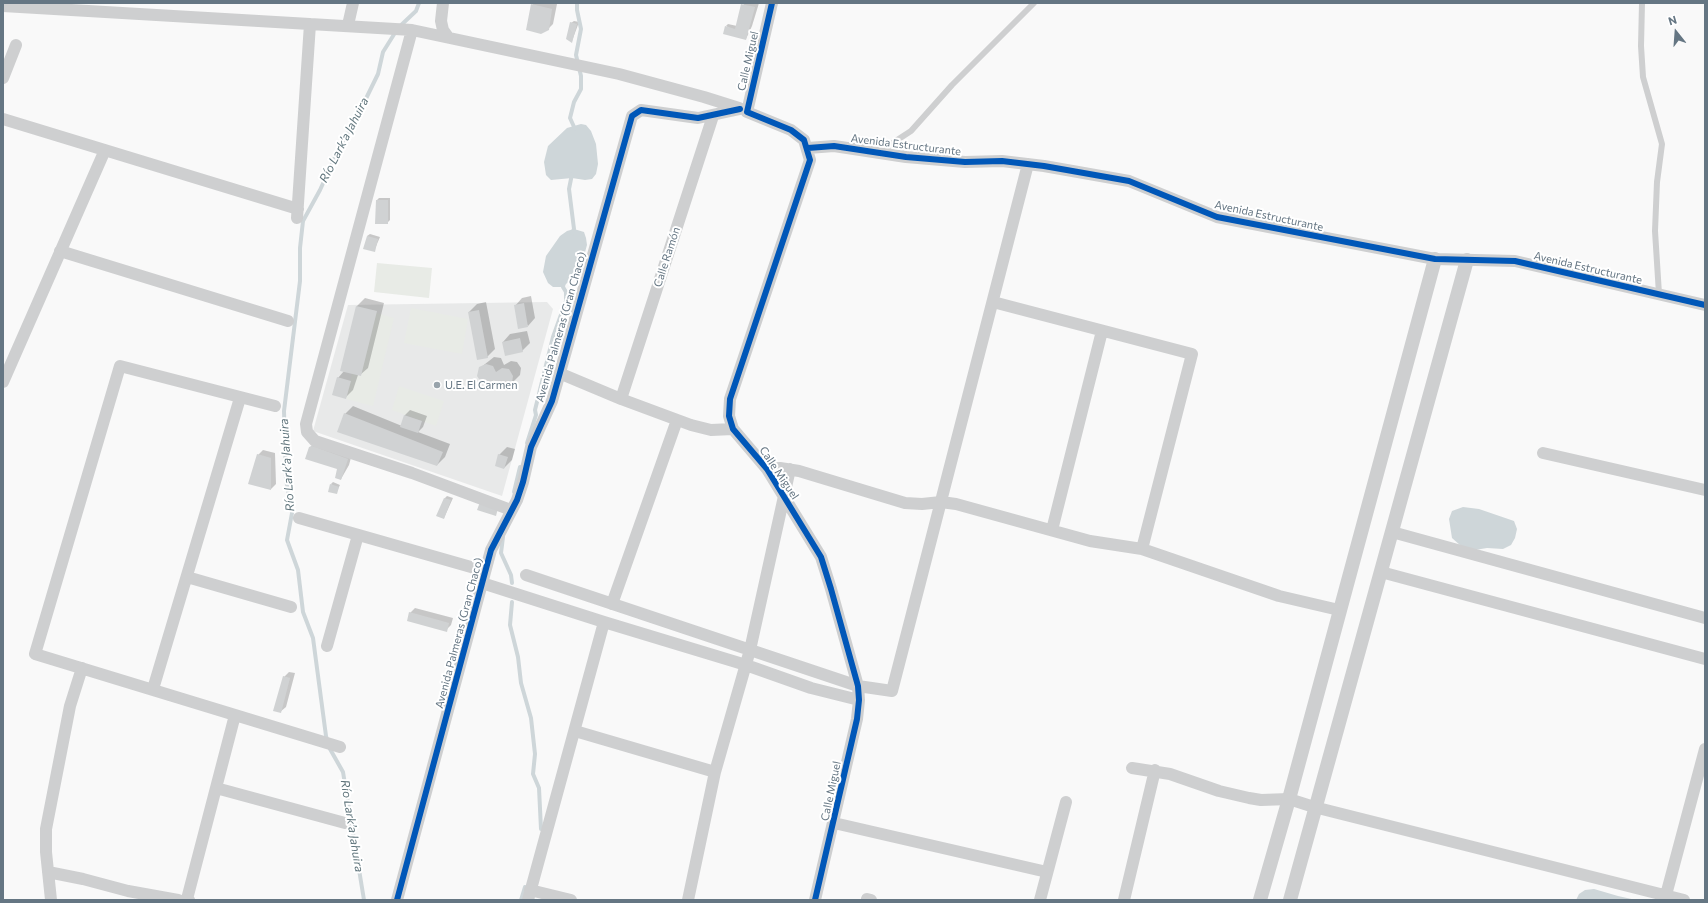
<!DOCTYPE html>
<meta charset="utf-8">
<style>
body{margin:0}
#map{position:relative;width:1708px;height:903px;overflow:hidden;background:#f9f9f9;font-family:Commissioner,sans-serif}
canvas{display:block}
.frame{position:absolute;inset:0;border:4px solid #657683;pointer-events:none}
.north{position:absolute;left:1656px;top:12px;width:40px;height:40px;-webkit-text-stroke:3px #fff;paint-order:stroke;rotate:343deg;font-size:11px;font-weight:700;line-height:16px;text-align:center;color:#657683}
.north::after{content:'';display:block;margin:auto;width:14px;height:18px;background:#657683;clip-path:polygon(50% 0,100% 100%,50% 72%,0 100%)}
</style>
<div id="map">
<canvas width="1708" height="903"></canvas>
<div class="frame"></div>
<div class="north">N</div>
</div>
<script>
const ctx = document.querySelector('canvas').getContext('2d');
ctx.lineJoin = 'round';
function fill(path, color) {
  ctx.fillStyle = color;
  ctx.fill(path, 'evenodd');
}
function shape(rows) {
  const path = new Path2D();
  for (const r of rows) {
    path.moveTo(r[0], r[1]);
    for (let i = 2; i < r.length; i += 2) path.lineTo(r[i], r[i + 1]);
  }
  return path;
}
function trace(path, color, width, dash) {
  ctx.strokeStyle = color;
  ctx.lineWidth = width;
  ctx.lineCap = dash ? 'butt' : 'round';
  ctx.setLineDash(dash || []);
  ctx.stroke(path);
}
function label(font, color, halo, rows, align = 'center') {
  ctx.font = font + ' Commissioner,sans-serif';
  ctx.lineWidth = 4;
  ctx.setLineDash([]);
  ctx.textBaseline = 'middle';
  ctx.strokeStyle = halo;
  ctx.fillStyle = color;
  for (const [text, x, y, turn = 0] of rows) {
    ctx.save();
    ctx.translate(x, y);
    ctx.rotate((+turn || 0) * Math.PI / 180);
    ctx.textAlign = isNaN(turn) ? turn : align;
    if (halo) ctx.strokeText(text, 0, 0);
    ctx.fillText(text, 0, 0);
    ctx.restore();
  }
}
fill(shape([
 [547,302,553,309,502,496,313,431,348,305]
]), '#e8e9e9');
fill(shape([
 [377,263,432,268,429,298,374,292],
 [411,308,468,319,462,354,404,343],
 [376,313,394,318,373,406,346,399,352,374,361,376],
 [399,386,444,401,436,426,392,410]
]), '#e8ebe6');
fill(shape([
 [581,124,586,125,591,131,596,144,598,164,596,174,592,179,585,180,572,178,551,180,546,175,544,162,548,146,567,128],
 [574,229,584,232,586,238,587,245,582,263,578,272,563,287,553,287,548,283,543,272,546,256,560,236,567,231],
 [1463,507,1479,509,1514,521,1517,529,1515,538,1511,545,1503,549,1487,548,1475,550,1461,546,1452,538,1449,519,1452,511],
 [1594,889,1618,896,1636,900,1576,900,1579,894,1585,890]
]), '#ced6d9');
fill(shape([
 [534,3,557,4,553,24,548,29,532,5],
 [744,3,759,3,752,26,746,39,726,26,728,24,737,26],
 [574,21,579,22,572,41,571,23],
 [379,198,390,198,390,220,387,223,377,200],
 [370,234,380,237,374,251,367,236],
 [531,296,535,318,528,326,515,306,522,298],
 [365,298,384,303,368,368,360,375,358,375,353,390,345,398,338,378,344,371,342,370,357,306],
 [486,302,495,349,487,357,469,312,477,304],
 [527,331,530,343,522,351,503,342,510,334],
 [494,357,501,358,504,365,511,361,517,362,521,368,520,375,512,383,494,378,480,368],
 [353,406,402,426,405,415,410,410,427,416,423,427,418,432,450,444,445,457,437,465,345,414],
 [315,443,352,454,349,465,341,479,339,469,309,448],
 [507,447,515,449,512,460,504,468,499,455],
 [263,450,275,453,276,484,271,489,258,455],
 [333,482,340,485,336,493,331,484],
 [447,496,453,498,444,518,445,498],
 [415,608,453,618,451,625,446,630,410,613],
 [289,672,295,673,286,707,280,712,284,677]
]), '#0003');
trace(shape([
 [575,129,570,118,574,102,581,89,581,76,576,55,581,29,577,10,577,3],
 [572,174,569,189,574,229,572,234],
 [527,443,536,415,535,410,553,337,566,301,566,292,563,287,564,281],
 [514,492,520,467],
 [503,537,501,553,511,575,512,583],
 [512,602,510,625,518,657,521,683,531,718,535,754,533,774,539,788,541,829],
 [364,900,343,772,330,749,326,736,313,638,303,612,298,570,287,540,292,513,286,479,284,411,300,281,300,248,303,221,320,190,336,155,357,117,378,74,383,52,398,28,416,11,419,3],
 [521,900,525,887]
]), '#ced6d9', 4);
fill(shape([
 [531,4,552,9,549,30,541,34,526,30],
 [741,4,755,7,746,40,723,34,725,26,735,29],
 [570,22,577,24,572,43,566,39],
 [376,200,388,200,388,224,375,224],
 [367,236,378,239,375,252,363,249],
 [524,303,528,327,518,329,514,305],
 [356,306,377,311,361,376,340,371],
 [479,310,488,358,477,360,468,312],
 [520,338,523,352,505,356,502,342],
 [486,364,493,366,496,372,502,368,509,369,513,376,512,383,506,389,499,387,494,380,489,384,481,382,477,376,479,367],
 [337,377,351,381,346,399,332,395],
 [344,413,443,452,437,466,337,432],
 [404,415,422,421,418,433,400,427],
 [312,446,348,459,341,480,335,478,337,469,305,459,309,447],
 [257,454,271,458,271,490,248,484],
 [498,454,508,457,504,469,495,466],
 [330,484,339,487,337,494,328,492],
 [444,498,451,500,444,519,436,516],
 [480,502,498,508,496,516,477,510],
 [409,612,449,623,447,632,407,621],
 [283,676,290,678,281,713,273,711]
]), '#d0d2d3');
trace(shape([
 [1642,3,1641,46,1643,77,1662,144,1657,182,1655,231,1659,294],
 [881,153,891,144,911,131,952,85,1034,3]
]), '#cecfd0', 6);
trace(shape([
 [443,3,441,21,443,30,448,37],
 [772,3,747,112,791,130,804,140,810,160,730,399,729,416,733,429,767,469,821,557,831,589,858,686,859,700,857,719,815,900],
 [3,6,412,30,619,74,704,97,739,108],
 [348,25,353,3],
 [412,30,306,424,307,432,315,441,412,473,511,510],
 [3,78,16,45],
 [3,119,298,209],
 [808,148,834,146,906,157,965,162,1002,161,1044,166,1129,181,1217,217,1435,259,1515,261,1705,305],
 [297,218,310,24],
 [60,251,288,321],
 [993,302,1192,354,1142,549],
 [559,373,621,399,691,425,711,430,733,429],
 [3,382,105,150],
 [621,399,713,116],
 [275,406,120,366,35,654,340,747],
 [1543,453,1705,490],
 [767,469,780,468,799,471,905,503,922,504,941,502,956,504,1090,541,1142,549,1279,596,1339,610],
 [299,518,485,571],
 [1052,530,1102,331],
 [1392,532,1705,618],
 [1381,572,1705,659],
 [526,575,858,686,892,691,1028,164],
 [187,577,291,607],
 [482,583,604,622,746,665,811,688,859,700],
 [612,604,677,420],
 [327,646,358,535],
 [153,689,240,398],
 [575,731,715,772],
 [1132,768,1170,774,1219,791,1249,798,1261,800,1289,799,1314,807,1684,900],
 [216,788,345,823],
 [834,823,1047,872],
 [48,872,83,879,128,891,178,900],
 [530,890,571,900],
 [1666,895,1705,749],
 [867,899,871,900],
 [51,900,46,852,46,829,70,706,82,668],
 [189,900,187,899,235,715],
 [397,900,491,550,517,500,523,482,531,447,552,401,632,116,641,110,698,118,740,109],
 [528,900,604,622],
 [688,900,715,772,750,650,790,469],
 [1040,900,1066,802],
 [1124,900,1155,770]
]), '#cecfd0', 12);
trace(shape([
 [1260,900,1289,799,1435,259],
 [1290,900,1467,260]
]), '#cecfd0', 14);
trace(shape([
 [772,3,747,112,791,130,804,140,810,160,730,399,729,416,733,429,767,469,821,557,831,589,858,686,859,700,857,719,815,900],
 [808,148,834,146,906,157,965,162,1002,161,1044,166,1129,181,1217,217,1435,259,1515,261,1705,305],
 [397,900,491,550,517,500,523,482,531,447,552,401,632,116,641,110,698,118,740,109]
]), '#0057b8', 6);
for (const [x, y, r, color] of [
 [437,385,4,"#99a4ac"]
]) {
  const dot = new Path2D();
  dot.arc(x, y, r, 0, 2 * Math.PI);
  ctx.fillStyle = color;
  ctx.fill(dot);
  trace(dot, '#fff', 1.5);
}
label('11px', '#657683', '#fff', [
 ["Calle Miguel",748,61,-77],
 ["Avenida Estructurante",906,145,7],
 ["Avenida Estructurante",1269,216,12],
 ["Calle Ramón",667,257,-72],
 ["Avenida Estructurante",1588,268,13],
 ["Avenida Palmeras (Gran Chaco)",561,327,-74],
 ["Calle Miguel",779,473,56],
 ["Avenida Palmeras (Gran Chaco)",459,633,-75],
 ["Calle Miguel",831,791,-78]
]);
label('11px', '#657683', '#fff', [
 ["U.E. El Carmen",445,385]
], 'left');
label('italic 12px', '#60757c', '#fff', [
 ["Río Lark’a Jahuira",344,140,-63],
 ["Río Lark’a Jahuira",287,465,-94],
 ["Río Lark’a Jahuira",352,826,81]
]);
</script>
